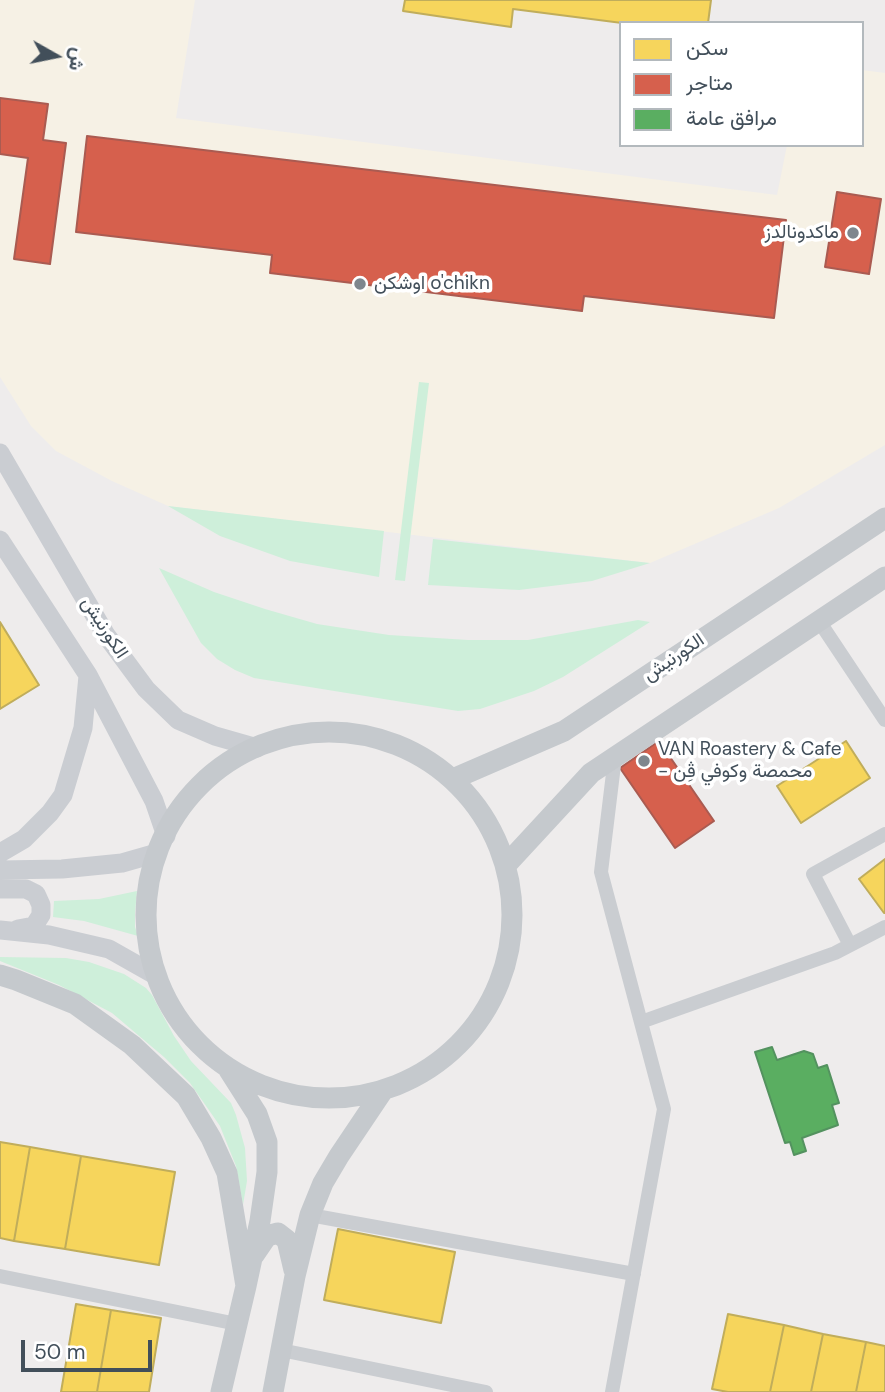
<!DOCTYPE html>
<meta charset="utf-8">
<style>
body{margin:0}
#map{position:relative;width:885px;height:1392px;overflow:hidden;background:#eeecec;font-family:"DM Sans",Vazirmatn,sans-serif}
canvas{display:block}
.legend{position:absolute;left:619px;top:21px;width:245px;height:126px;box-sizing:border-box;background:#fff;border:2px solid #b3b9bd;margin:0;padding:9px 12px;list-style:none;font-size:21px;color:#424f5a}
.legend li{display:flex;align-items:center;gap:14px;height:35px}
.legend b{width:35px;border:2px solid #b3b9bd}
.north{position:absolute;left:21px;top:21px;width:70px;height:70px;-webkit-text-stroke:5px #fff;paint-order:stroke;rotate:99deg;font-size:19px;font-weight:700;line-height:28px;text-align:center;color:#424f5a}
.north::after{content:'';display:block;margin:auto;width:24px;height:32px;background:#424f5a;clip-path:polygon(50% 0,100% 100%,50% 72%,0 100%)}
.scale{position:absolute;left:21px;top:1340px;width:131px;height:32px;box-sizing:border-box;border:4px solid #424f5a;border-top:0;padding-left:9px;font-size:21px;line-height:24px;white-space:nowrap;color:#424f5a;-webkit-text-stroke:5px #fff;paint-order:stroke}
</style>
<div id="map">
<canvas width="885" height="1392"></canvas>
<ul class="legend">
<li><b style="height:19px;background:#f6d55c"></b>سكن</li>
<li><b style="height:19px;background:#d6604d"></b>متاجر</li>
<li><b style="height:19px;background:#5aae61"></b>مرافق عامة</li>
</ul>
<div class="north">ش</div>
<div class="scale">50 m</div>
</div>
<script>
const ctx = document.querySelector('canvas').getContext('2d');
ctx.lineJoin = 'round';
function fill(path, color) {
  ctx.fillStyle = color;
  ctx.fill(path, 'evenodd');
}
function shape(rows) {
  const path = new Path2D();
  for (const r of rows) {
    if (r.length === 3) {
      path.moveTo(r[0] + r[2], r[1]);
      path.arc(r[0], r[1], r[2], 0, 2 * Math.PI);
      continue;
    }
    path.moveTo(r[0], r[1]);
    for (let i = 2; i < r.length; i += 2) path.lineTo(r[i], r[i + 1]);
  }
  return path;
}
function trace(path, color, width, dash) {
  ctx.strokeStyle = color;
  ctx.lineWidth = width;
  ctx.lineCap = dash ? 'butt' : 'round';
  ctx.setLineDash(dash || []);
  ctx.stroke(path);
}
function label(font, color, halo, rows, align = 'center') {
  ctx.font = font + ' "DM Sans",Vazirmatn,sans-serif';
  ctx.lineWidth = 7;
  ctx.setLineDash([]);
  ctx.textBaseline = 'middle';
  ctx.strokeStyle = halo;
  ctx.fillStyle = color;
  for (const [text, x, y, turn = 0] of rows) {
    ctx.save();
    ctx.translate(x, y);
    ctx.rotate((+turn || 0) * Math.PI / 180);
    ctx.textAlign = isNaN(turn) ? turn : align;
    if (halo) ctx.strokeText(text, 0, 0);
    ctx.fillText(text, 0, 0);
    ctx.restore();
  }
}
fill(shape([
 [0,0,195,0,176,118,777,195,787,145,862,145,862,70,885,73,885,445,779,508,650,563,168,506,112,481,56,451,31,426,0,377]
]), '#f6f1e5');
fill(shape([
 [419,382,429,383,405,581,395,580],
 [168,506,384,531,379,577,290,561,220,536],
 [433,539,650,563,592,581,519,590,428,585],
 [159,568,214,592,265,609,317,624,389,635,468,640,528,640,638,620,650,622,563,677,534,691,480,709,458,711,254,678,235,670,217,659,201,643],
 [137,891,135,914,135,927,138,936,84,921,53,917,54,901,99,899],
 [0,957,66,958,89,962,124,974,146,988,152,995,174,1036,191,1061,231,1103,236,1115,245,1148,247,1181,243,1205,236,1166,220,1126,190,1083,164,1057,112,1013,59,985,0,961]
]), '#ceefda');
const homes = shape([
 [405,0,711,0,708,23,622,23,513,9,511,27,403,11,405,0],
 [0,622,39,685,0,709,0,622],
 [846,741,870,778,801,823,777,786,846,741],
 [885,859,885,913,884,913,859,879,885,859],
 [0,1142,30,1147,14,1241,0,1238,0,1142],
 [30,1147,81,1156,65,1249,14,1241,30,1147],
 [81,1156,175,1172,159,1265,65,1249,81,1156],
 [338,1229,455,1252,441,1323,324,1300,338,1229],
 [76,1304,111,1310,97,1392,61,1392,76,1304],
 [111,1310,161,1318,149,1392,97,1392,111,1310],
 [728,1314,784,1325,770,1392,728,1392,712,1389,728,1314],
 [784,1325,823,1334,811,1392,770,1392,784,1325],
 [823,1334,866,1342,856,1392,811,1392,823,1334],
 [866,1342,885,1346,885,1392,856,1392,866,1342]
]);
fill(homes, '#f6d55c');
trace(homes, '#c0ad5b', 2);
const shops = shape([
 [0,98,48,104,43,140,66,143,50,264,14,259,28,158,0,154,0,98],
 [87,136,786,220,774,318,584,296,582,311,270,273,272,255,76,232,87,136],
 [837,192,881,199,869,274,825,267,837,192],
 [659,741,714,821,675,848,620,768,659,741]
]);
fill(shops, '#d6604d');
trace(shops, '#aa5b51', 2);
const public = shape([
 [772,1047,777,1060,804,1051,813,1054,818,1068,827,1065,839,1103,832,1105,838,1125,802,1138,806,1151,794,1155,790,1142,785,1143,755,1052,772,1047]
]);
fill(public, '#5aae61');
trace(public, '#53925f', 2);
trace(shape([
 [819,621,885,720],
 [850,945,813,874,885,834],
 [641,1022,835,953,885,927],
 [310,1215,634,1274],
 [0,1276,237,1324],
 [281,1350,486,1392],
 [612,1392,664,1109,601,872,615,757]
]), '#cacdd1', 14);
trace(shape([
 [0,453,106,635,146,689,178,720,215,736,257,748],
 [0,540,88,675,154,801,166,836],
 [0,853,24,839,50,813,63,795,83,728,88,676],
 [0,870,62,869,122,863,157,853],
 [0,889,26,889,36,894,41,905,41,915,34,926,18,929],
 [0,930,49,935,109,949,155,975]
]), '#cacdd2', 19);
trace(shape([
 [329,915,183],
 [453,779,564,731,885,518],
 [506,865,591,773,885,577],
 [0,975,16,980,75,1004,132,1045,186,1096,211,1138,227,1173,246,1286],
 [254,1255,267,1236,278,1233,287,1240,294,1270],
 [221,1392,246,1286,260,1221,267,1172,267,1142,257,1114,229,1070],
 [273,1392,295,1276,310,1215,323,1183,339,1156,382,1092]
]), '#c5c9cd', 21);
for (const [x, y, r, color] of [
 [853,233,7,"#7e868d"],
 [360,284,7,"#7e868d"],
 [644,761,7,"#7e868d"]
]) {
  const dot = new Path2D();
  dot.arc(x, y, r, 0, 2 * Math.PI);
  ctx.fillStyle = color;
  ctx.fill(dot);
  trace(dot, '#fff', 2.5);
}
label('19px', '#424f5a', '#fff', [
 ["ماكدونالدز",839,233,"right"],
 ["اوشكن o'chikn",374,284],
 ["VAN Roastery & Cafe",658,750],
 ["- محمصة وكوفي ڤِن",658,772]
], 'left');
label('19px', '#424f5a', '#fff', [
 ["الكورنيش",104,628,57],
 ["الكورنيش",674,658,-34]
]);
</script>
